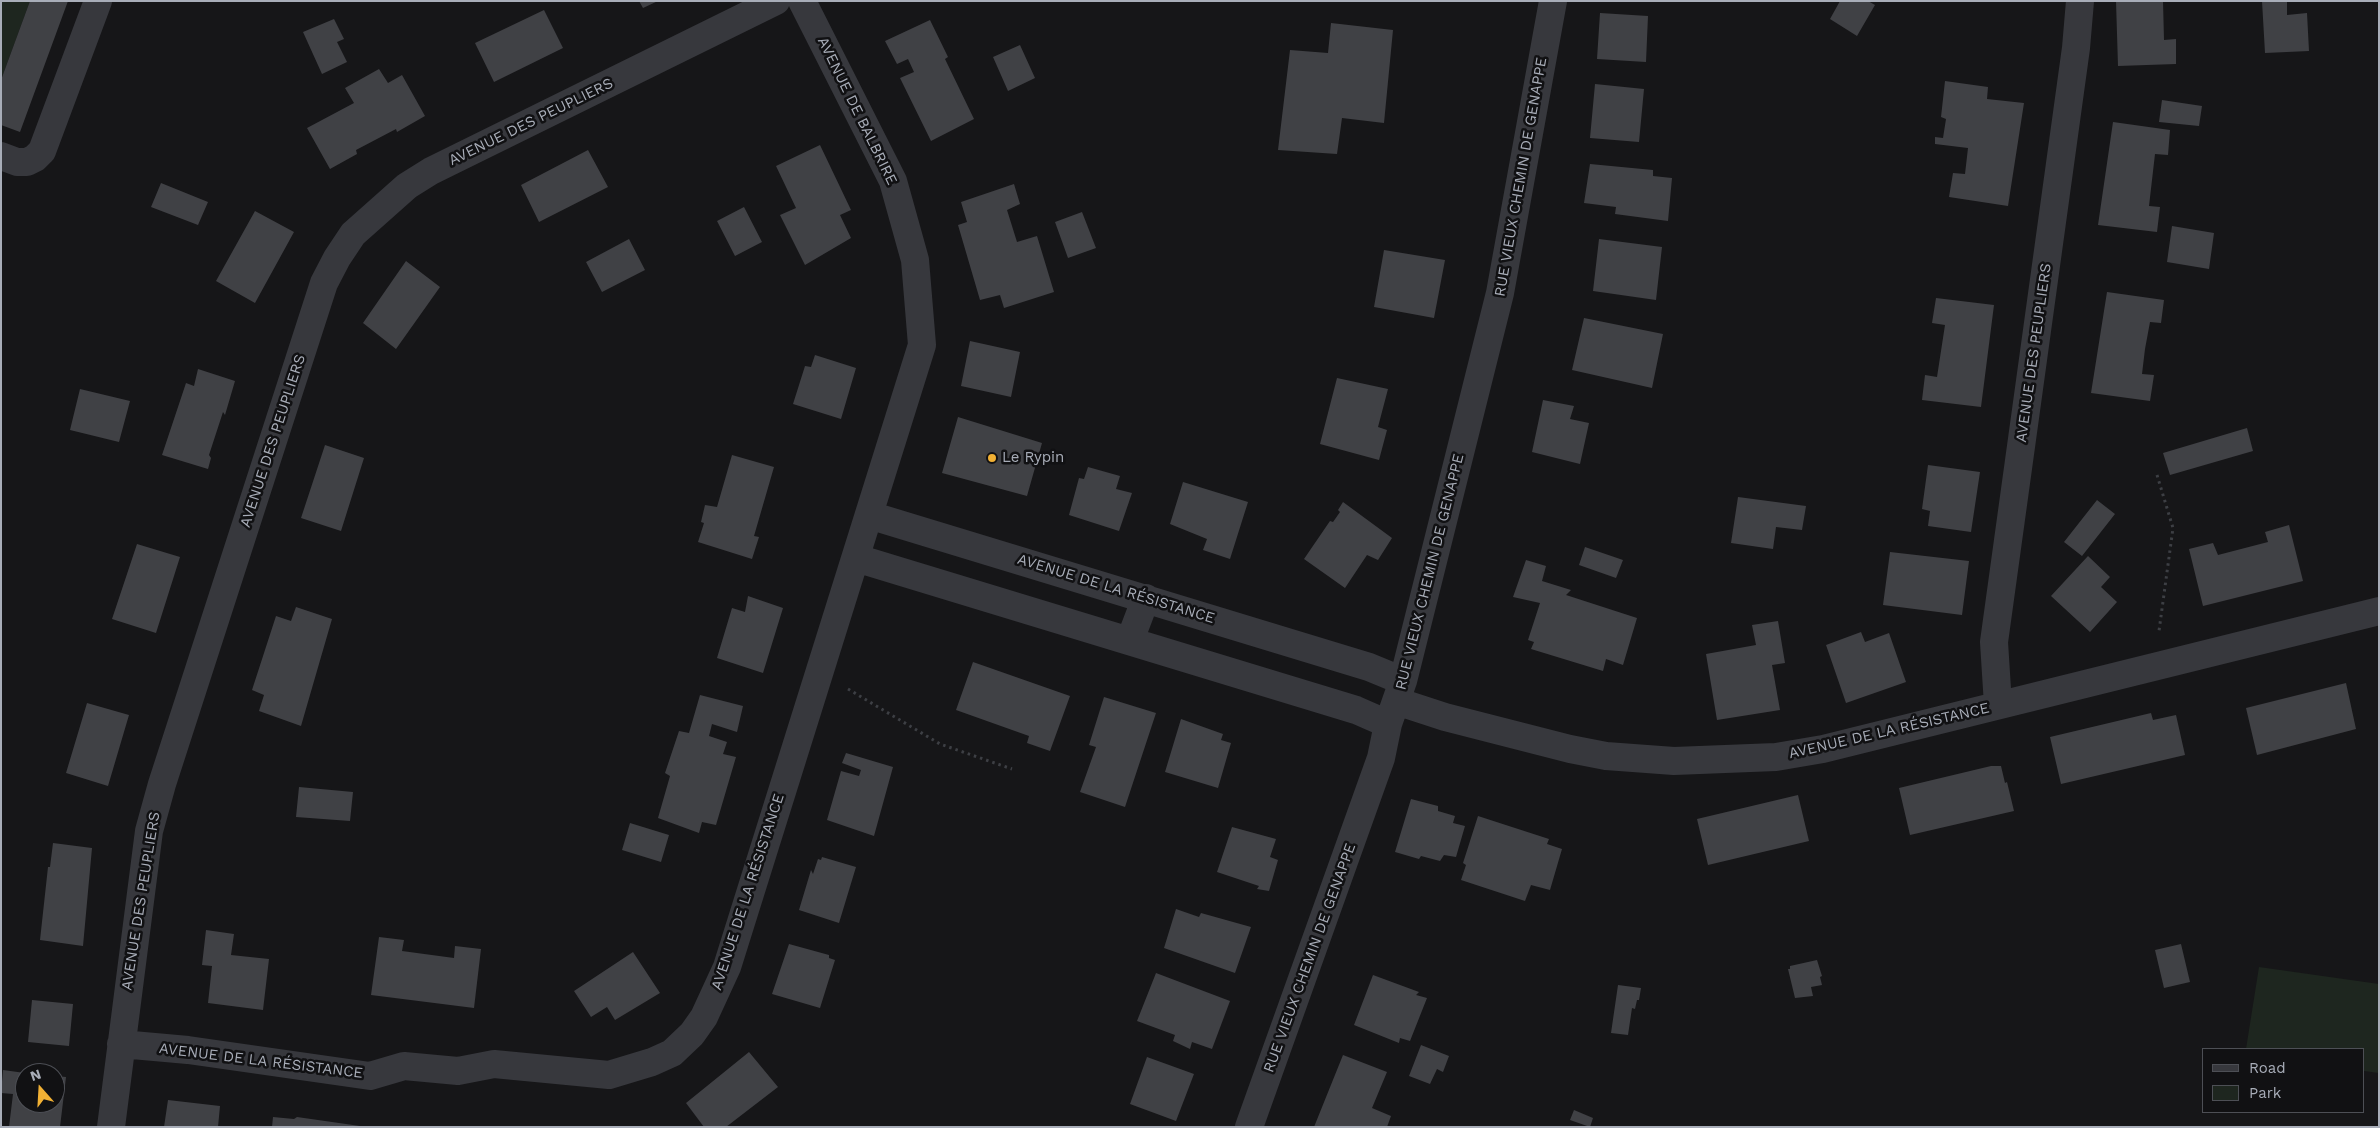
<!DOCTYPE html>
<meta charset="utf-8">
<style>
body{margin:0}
#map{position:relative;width:2380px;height:1128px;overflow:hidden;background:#161618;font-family:"Work Sans",sans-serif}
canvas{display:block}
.frame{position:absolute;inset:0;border:2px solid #a8adb8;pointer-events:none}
.legend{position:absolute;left:2202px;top:1048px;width:162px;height:65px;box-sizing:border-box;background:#111113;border:1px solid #4d4f55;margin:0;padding:6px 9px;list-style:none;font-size:15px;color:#a8adb8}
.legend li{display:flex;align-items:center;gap:10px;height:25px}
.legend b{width:25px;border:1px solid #4d4f55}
.north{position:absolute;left:15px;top:1063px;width:50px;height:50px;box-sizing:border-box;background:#111113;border:1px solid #4d4f55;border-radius:50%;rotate:341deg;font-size:14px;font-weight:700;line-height:20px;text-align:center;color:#a8adb8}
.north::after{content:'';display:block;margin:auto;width:18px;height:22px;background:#f2b134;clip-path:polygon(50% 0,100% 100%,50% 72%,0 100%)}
</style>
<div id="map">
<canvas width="2380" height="1128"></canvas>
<div class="frame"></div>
<ul class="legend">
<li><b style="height:6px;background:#37383d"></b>Road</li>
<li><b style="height:14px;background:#1e261f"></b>Park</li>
</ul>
<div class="north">N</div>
</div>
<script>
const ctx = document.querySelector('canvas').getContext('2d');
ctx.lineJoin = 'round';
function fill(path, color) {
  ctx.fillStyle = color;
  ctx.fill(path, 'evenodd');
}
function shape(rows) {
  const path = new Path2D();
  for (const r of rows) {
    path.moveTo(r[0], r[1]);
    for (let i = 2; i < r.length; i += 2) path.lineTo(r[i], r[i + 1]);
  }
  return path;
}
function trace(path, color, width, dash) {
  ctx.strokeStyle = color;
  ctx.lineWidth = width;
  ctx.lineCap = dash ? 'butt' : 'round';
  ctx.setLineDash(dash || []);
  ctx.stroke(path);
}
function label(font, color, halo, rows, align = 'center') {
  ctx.font = font + ' "Work Sans",sans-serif';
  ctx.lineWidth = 5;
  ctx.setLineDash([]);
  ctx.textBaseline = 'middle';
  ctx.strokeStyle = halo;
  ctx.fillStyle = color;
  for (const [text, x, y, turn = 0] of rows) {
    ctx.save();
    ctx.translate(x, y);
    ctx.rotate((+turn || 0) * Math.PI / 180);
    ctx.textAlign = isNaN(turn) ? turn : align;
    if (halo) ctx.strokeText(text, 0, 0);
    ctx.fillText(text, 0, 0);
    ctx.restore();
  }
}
fill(shape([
 [1,1,30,1,1,80],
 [2259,967,2379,984,2379,1073,2364,1071,2364,1049,2246,1049]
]), '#1e261f');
fill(shape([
 [30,1,68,1,20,132,1,125,1,80],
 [639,1,658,1,643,8],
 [1840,1,1868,1,1875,5,1857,36,1830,19],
 [2116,1,2163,1,2164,40,2176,39,2176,64,2118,66],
 [2262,1,2287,1,2287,15,2307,13,2309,51,2265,53],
 [544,10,563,48,494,82,475,43],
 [1600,13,1648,16,1646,62,1597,59],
 [334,19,344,39,337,42,347,62,322,74,303,32],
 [930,20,948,57,945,59,974,119,931,141,900,78,914,72,908,59,897,64,885,41],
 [1331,23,1393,30,1384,123,1342,118,1337,154,1278,150,1290,50,1328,53],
 [1020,45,1035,78,1008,91,993,57],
 [379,69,388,83,402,75,425,116,397,132,396,129,356,150,357,154,330,169,307,128,354,103,345,88],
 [1945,81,1988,87,1987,99,2024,103,2008,206,1949,197,1953,173,1965,174,1968,148,1935,144,1935,137,1943,138,1946,119,1941,117],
 [1595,84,1644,89,1639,142,1590,138],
 [2162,100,2202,106,2199,126,2159,122],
 [2113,122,2170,130,2168,155,2155,154,2149,206,2160,207,2157,232,2098,225],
 [820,145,851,210,840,215,851,238,805,265,780,215,796,208,776,166],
 [588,150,608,187,539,222,521,185],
 [1590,164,1653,170,1653,176,1672,178,1668,221,1615,214,1616,207,1584,203],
 [161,183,208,202,198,225,151,207],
 [1014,184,1020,204,1007,210,1017,242,1037,236,1054,292,1004,308,1000,295,980,300,958,225,967,222,961,202],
 [744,207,762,242,735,256,717,221],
 [255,211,294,232,255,303,216,281],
 [1082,212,1096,248,1068,258,1055,222],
 [2172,226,2214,233,2209,269,2167,262],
 [629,239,645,270,602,292,586,262],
 [1599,239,1662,247,1656,300,1593,291],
 [1384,250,1445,260,1434,318,1374,307],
 [406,261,440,287,396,349,363,323],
 [2107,292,2164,300,2161,323,2150,322,2145,349,2142,374,2154,375,2150,401,2091,393],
 [1936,298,1994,305,1981,407,1922,400,1925,375,1937,377,1945,325,1932,323],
 [1584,318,1663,334,1652,388,1572,370],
 [970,341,1020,352,1011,397,961,386],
 [815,355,856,368,841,419,793,404,805,366,811,367],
 [198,369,235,381,225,415,223,412,209,455,211,458,208,469,162,455,186,383,194,386],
 [1337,378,1388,389,1378,427,1387,430,1379,460,1320,444],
 [80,389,130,401,119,442,70,430],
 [1543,400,1574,406,1570,419,1589,423,1580,464,1532,452],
 [958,417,1042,443,1027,496,942,473],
 [2247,428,2253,451,2170,475,2163,453],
 [325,445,364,458,341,531,301,518],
 [732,455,774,467,754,536,759,537,752,559,698,542,704,523,701,522,705,505,717,507],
 [1928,465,1980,472,1971,532,1928,526,1930,511,1922,509],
 [1088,467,1120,476,1116,489,1132,493,1119,531,1069,515,1079,478,1084,479],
 [1183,482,1248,502,1230,559,1203,550,1207,539,1170,524],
 [1738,497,1806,506,1802,530,1776,527,1773,549,1731,543],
 [2097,500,2115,514,2082,556,2064,542],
 [1343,502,1392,538,1378,560,1367,555,1345,588,1304,559,1330,521,1333,522,1340,512,1338,510],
 [2289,525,2303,581,2203,606,2189,549,2213,543,2218,555,2268,542,2265,532],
 [137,544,180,557,156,633,112,619],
 [1585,547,1623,560,1616,578,1579,565],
 [1890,552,1969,561,1962,615,1883,605],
 [2088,556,2110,577,2101,587,2117,602,2090,632,2051,596],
 [1526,560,1546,566,1542,581,1571,590,1566,595,1637,618,1623,665,1606,659,1603,671,1531,649,1534,642,1528,640,1540,603,1513,597],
 [748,596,783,608,763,673,717,658,732,608,745,612],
 [296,607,332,619,301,726,259,711,264,695,252,690,276,616,291,621],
 [1778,621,1785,663,1772,665,1780,710,1717,720,1706,654,1756,645,1752,625],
 [1861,632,1865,642,1889,633,1906,682,1846,703,1826,645],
 [973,662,1070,696,1050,751,1027,743,1029,736,956,710],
 [2346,683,2356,729,2257,755,2246,708],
 [700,695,743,706,737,732,712,724,709,736,727,742,723,754,736,757,716,825,702,822,699,833,658,818,670,776,665,773,679,731,689,733],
 [1104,697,1156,713,1125,807,1080,792,1096,747,1089,745],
 [87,703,129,715,108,786,66,773],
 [2151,713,2153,720,2176,715,2185,755,2061,784,2050,737],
 [1181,719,1223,734,1221,740,1231,743,1218,788,1165,772],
 [846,753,893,767,874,836,827,820,841,771,859,776,861,770,842,763],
 [1991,766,2001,766,2005,783,2007,782,2014,811,1910,835,1899,788],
 [299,787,353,792,350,821,296,817],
 [1798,795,1809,841,1708,865,1697,819],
 [1411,799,1438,806,1438,811,1455,816,1453,823,1465,826,1456,857,1444,855,1440,861,1421,856,1419,859,1395,852],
 [1478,816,1549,839,1547,844,1562,849,1550,890,1531,885,1525,901,1461,880,1466,865,1463,863],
 [630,823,669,835,661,862,622,850],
 [1232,827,1276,839,1270,857,1278,860,1269,891,1257,889,1259,886,1217,872],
 [53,843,92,848,83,946,40,940,48,867,50,867],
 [822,857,856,867,839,923,799,910,811,870,813,874,818,859,821,860],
 [1176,909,1199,917,1201,913,1251,927,1235,973,1164,948],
 [206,930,234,934,231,955,269,959,263,1010,208,1003,212,966,202,965],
 [379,937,404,940,402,951,454,958,455,946,481,949,474,1008,371,995],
 [789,944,829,955,829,958,835,960,820,1008,772,994],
 [2181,944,2190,982,2164,988,2155,950],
 [633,952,660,993,615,1020,607,1007,591,1017,574,991],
 [1817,960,1822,976,1820,977,1822,985,1811,987,1813,996,1795,998,1788,969,1790,969,1790,966],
 [1156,973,1230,1001,1212,1049,1192,1042,1190,1049,1173,1041,1175,1035,1137,1021],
 [1373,975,1419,992,1416,995,1427,998,1410,1041,1400,1038,1399,1043,1354,1025],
 [1618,985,1641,988,1639,1000,1637,1000,1635,1009,1632,1008,1628,1035,1611,1033],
 [32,1000,73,1004,69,1046,28,1042],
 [1421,1045,1449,1056,1443,1072,1437,1069,1430,1084,1409,1076],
 [749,1052,778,1087,726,1127,704,1127,686,1103],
 [1343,1055,1387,1072,1372,1108,1391,1116,1387,1127,1314,1127],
 [1147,1057,1194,1074,1176,1121,1130,1104],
 [3,1070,25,1073,25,1103,55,1103,55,1076,66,1077,60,1127,9,1127,13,1094,1,1093],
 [168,1100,220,1106,218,1127,164,1127],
 [1574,1110,1593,1118,1590,1127,1570,1120],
 [273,1117,294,1119,297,1117,367,1127,272,1127]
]), '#404145');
trace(shape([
 [2157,475,2173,528,2159,631],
 [848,689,940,744,1012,769]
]), '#3d3f44', 3, [2.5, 4]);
trace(shape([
 [1,156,17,162,27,162,35,158,42,151,98,1],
 [869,515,1369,667,1403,681],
 [856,558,1356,710,1388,724],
 [1130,640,1146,598],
 [1396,701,1445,717,1570,749,1606,756,1674,761,1776,757,1823,749,2379,611],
 [1998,705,1994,642,2076,48,2080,1],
 [121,1044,188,1050,370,1076,404,1066,458,1071,494,1064,609,1075,652,1062,672,1053,692,1034,704,1017,727,967,922,345,915,260,893,181,802,1],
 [111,1127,149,831,162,784,324,283,337,258,353,234,407,186,431,171,776,1],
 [1249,1127,1381,758,1388,724,1403,681,1500,293,1553,1]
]), '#37383d', 28);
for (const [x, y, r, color] of [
 [992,458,5,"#f2b134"]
]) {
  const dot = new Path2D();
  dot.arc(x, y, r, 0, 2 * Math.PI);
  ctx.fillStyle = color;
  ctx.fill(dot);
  trace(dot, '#111113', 2);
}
label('15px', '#a8adb8', '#111113', [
 ["AVENUE DE BALBRIRE",857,111,64],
 ["AVENUE DES PEUPLIERS",531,122,-26],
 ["RUE VIEUX CHEMIN DE GENAPPE",1521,177,-80],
 ["AVENUE DES PEUPLIERS",2034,353,-82],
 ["AVENUE DES PEUPLIERS",273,441,-72],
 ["RUE VIEUX CHEMIN DE GENAPPE",1430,572,-76],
 ["AVENUE DE LA RÉSISTANCE",1116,589,17],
 ["AVENUE DE LA RÉSISTANCE",1889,731,-13],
 ["AVENUE DE LA RÉSISTANCE",748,892,-72],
 ["AVENUE DES PEUPLIERS",141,901,-81],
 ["RUE VIEUX CHEMIN DE GENAPPE",1310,958,-70],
 ["AVENUE DE LA RÉSISTANCE",261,1061,7]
]);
label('15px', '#a8adb8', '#111113', [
 ["Le Rypin",1002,458]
], 'left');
</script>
